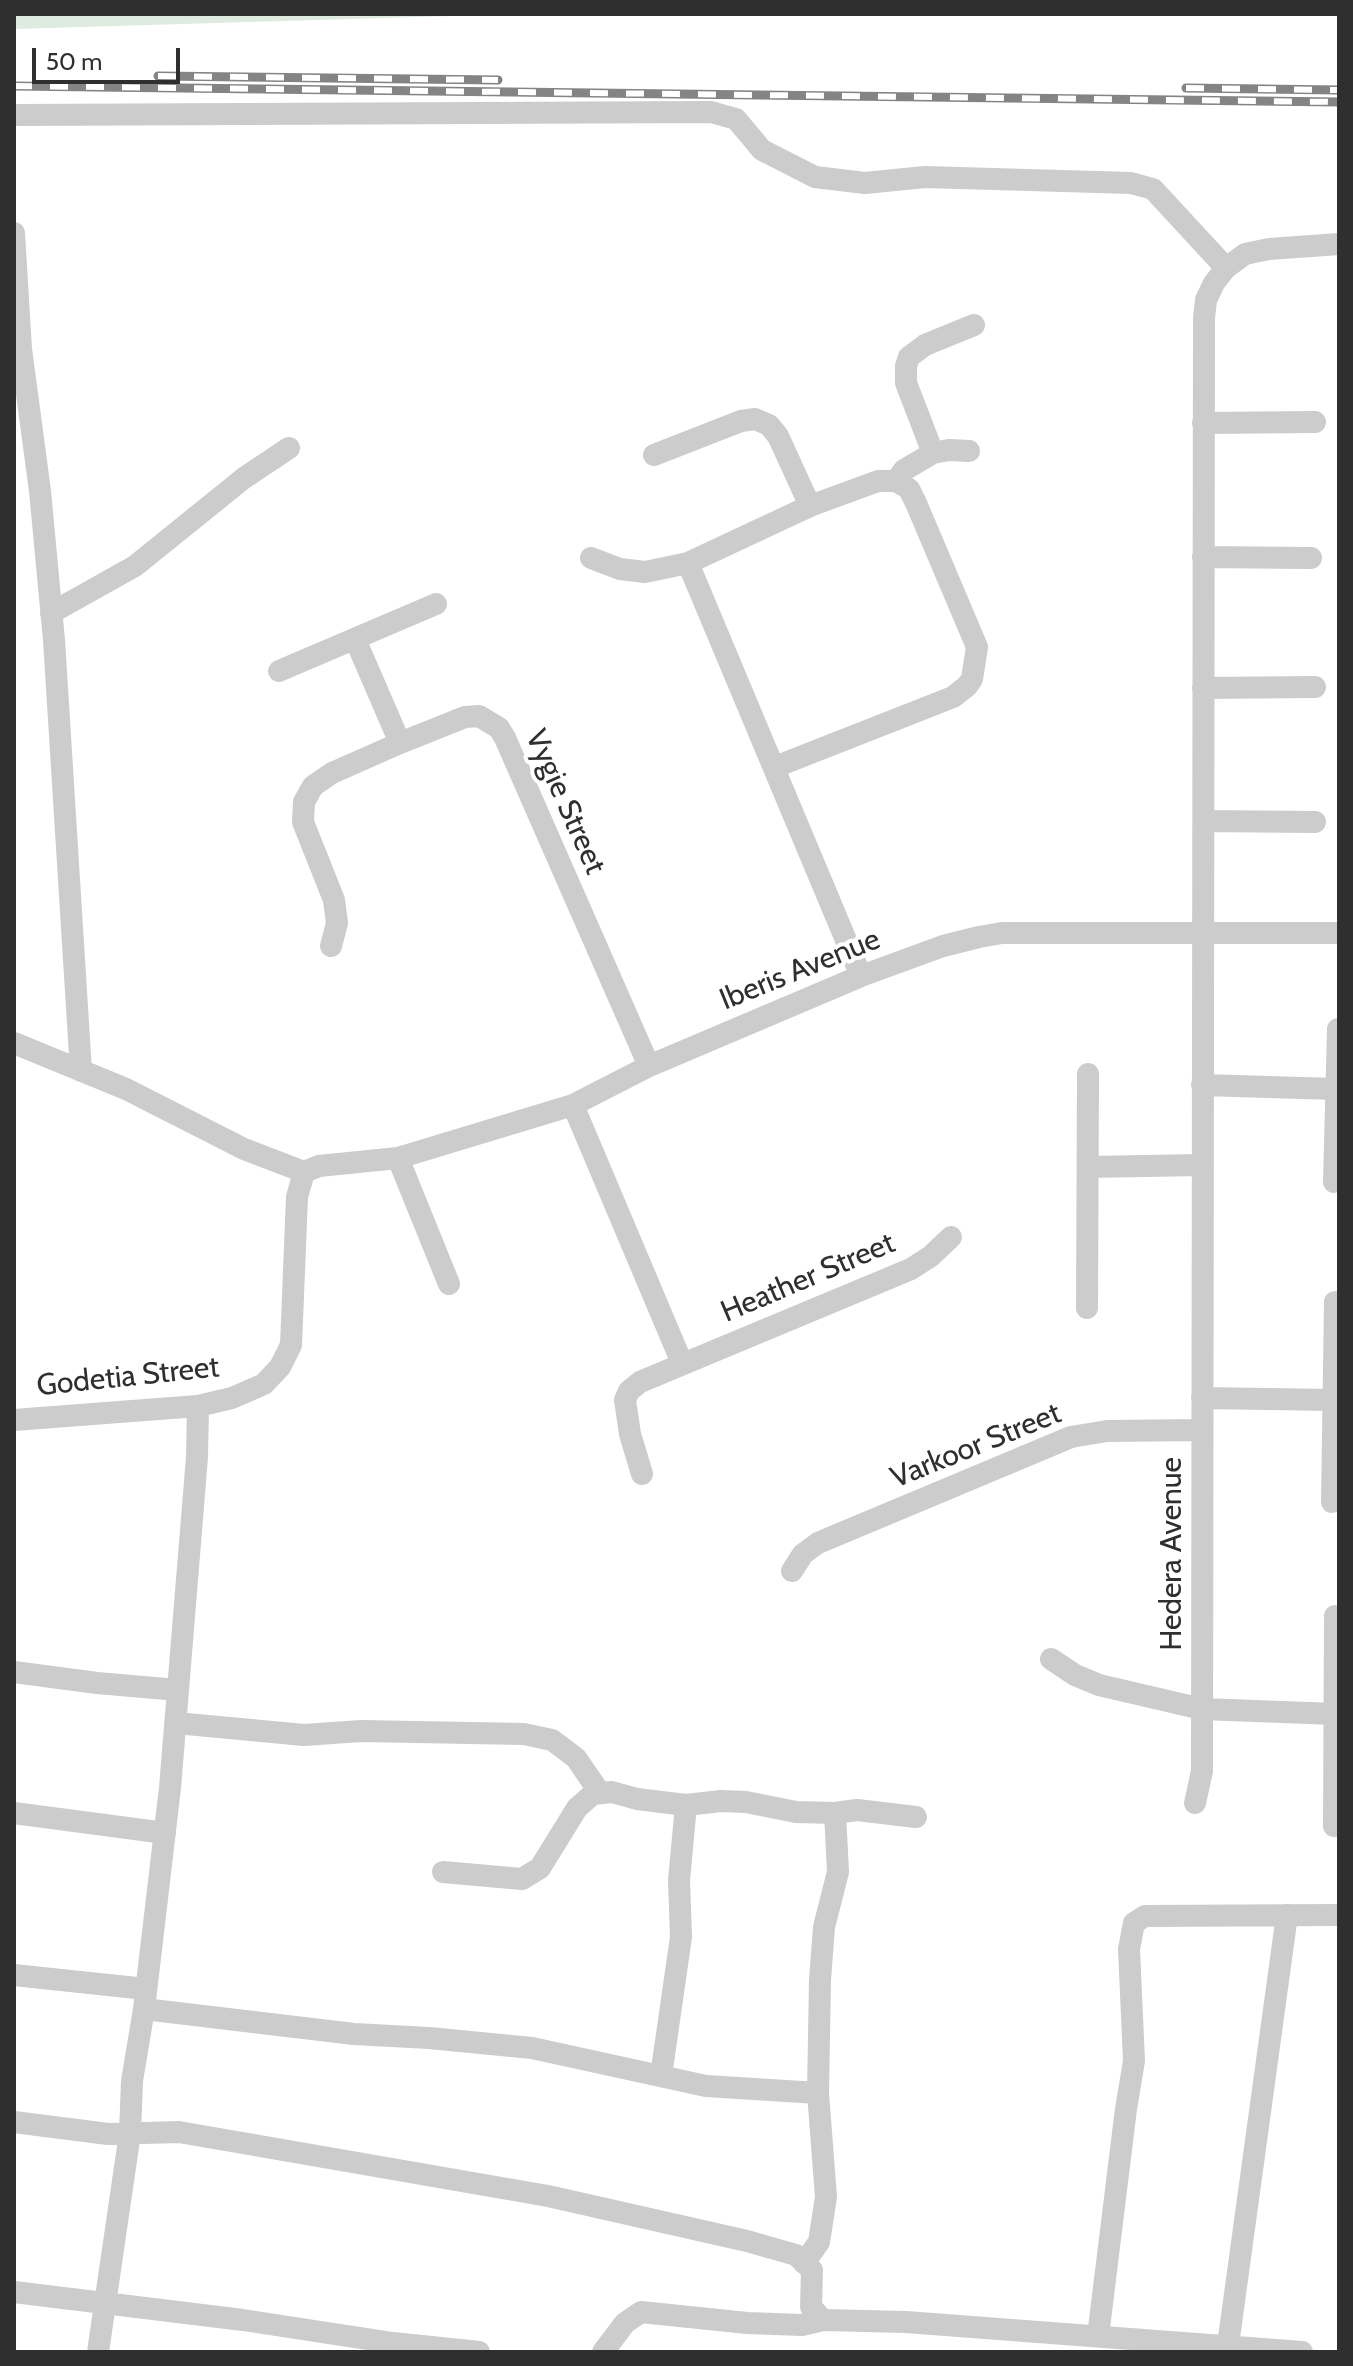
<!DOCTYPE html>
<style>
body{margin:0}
#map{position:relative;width:1353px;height:2366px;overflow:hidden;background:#fff;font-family:Cabin,sans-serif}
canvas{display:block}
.frame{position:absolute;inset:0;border:16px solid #2f2f2f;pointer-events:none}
.scale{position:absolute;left:32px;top:48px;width:148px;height:36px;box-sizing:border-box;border:4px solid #2f2f2f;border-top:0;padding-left:10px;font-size:24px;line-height:28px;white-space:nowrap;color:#2f2f2f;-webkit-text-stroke:6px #fff;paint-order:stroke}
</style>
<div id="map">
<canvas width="1353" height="2366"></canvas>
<div class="frame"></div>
<div class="scale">50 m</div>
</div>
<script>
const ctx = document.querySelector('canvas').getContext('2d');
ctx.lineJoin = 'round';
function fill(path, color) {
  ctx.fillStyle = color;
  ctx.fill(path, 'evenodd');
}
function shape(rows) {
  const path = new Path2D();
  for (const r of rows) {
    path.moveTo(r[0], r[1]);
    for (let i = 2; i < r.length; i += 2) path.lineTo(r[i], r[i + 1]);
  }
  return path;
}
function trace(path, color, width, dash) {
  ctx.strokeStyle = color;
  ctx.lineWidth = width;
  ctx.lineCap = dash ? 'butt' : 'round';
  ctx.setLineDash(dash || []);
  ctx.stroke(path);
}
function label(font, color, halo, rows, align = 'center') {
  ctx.font = font + ' Cabin,sans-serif';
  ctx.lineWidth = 8;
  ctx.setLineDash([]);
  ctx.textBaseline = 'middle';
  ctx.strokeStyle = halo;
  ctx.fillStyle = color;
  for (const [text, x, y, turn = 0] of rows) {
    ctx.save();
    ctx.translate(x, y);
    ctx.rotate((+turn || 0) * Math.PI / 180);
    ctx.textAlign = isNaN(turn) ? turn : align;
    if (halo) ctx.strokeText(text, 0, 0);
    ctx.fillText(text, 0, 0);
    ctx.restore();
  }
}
fill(shape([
 [14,14,519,14,14,29]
]), '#ddecdf');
trace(shape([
 [14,115,711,112,736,119,762,150,815,177,865,183,925,177,1131,183,1153,189,1226,268],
 [14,233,21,349,40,491,54,640,81,1071],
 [1203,423,1315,422],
 [933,453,949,450,969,451],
 [654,455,741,421,755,419,769,425,778,436,810,506],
 [896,481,904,470,933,453,906,383,906,366,909,357,925,345,974,325],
 [1203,557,1311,558],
 [591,558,620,569,645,572,688,563],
 [51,613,135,566,244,478,289,448],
 [355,639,400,743],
 [279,671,436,604],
 [1203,688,1315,687],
 [775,767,953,697,967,686,972,679,977,647,916,503,909,489,896,481,878,481,810,506,688,563,861,976],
 [1204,821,1315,822],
 [331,946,337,923,334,900,303,822,304,802,313,786,332,773,400,743,465,717,479,716,499,728,505,738,649,1066],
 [14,1043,126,1089,244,1149,304,1172],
 [1202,1085,1336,1089],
 [573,1105,682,1363],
 [398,1158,449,1284],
 [1088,1167,1202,1165],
 [304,1172,319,1166,398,1158,573,1105,649,1066,861,976,943,946,979,937,1002,933,1339,933],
 [1334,1182,1338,1029],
 [1087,1308,1088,1074],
 [1202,1398,1334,1400],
 [14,1420,198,1406,232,1398,264,1384,280,1367,291,1345,297,1197,304,1172],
 [642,1474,630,1434,625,1400,629,1391,640,1382,911,1269,931,1256,951,1237],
 [1332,1502,1335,1302],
 [792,1571,803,1554,818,1543,1071,1437,1107,1431,1201,1430],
 [1051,1659,1075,1675,1099,1685,1202,1709,1335,1714],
 [14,1672,97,1683,178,1690],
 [176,1723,304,1735,361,1731,524,1734,552,1740,576,1758,600,1793],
 [1195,1803,1202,1771,1204,318,1206,300,1214,283,1226,268,1245,254,1269,249,1339,244],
 [14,1813,165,1833],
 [1334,1826,1335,1616],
 [443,1872,522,1879,540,1868,577,1808,593,1794,612,1792,637,1799,686,1805,721,1801,746,1802,796,1812,835,1813,857,1810,916,1817],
 [14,1975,146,1989],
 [144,2009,354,2034,429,2038,532,2048,706,2086,818,2093],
 [661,2076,681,1937,679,1880,686,1805],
 [14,2122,108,2134,179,2132,548,2196,747,2241,796,2255,812,2270,811,2307,823,2320,906,2322,1302,2352],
 [804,2263,819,2242,826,2197,818,2093,820,1980,824,1927,838,1872,835,1813],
 [14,2292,243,2320,393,2343,479,2352],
 [1098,2336,1126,2109,1134,2061,1129,1949,1134,1923,1145,1916,1339,1915],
 [1228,2345,1287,1915],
 [98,2352,130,2133,132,2081,144,2009,170,1788,197,1457,198,1406],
 [603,2352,625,2323,641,2312,747,2323,802,2325,823,2320]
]), '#ccc', 22);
const rail = shape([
 [158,76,498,80],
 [14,86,1339,102],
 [1186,88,1339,90]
]);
trace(rail, '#848484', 9);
trace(rail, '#fff', 6, [18]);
label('30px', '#2f2f2f', '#fff', [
 ["Vygie Street",565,802,66],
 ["Iberis Avenue",800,970,-22],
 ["Heather Street",808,1278,-23],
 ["Godetia Street",128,1377,-6],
 ["Varkoor Street",976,1446,-22],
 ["Hedera Avenue",1172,1554,-90]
]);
</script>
